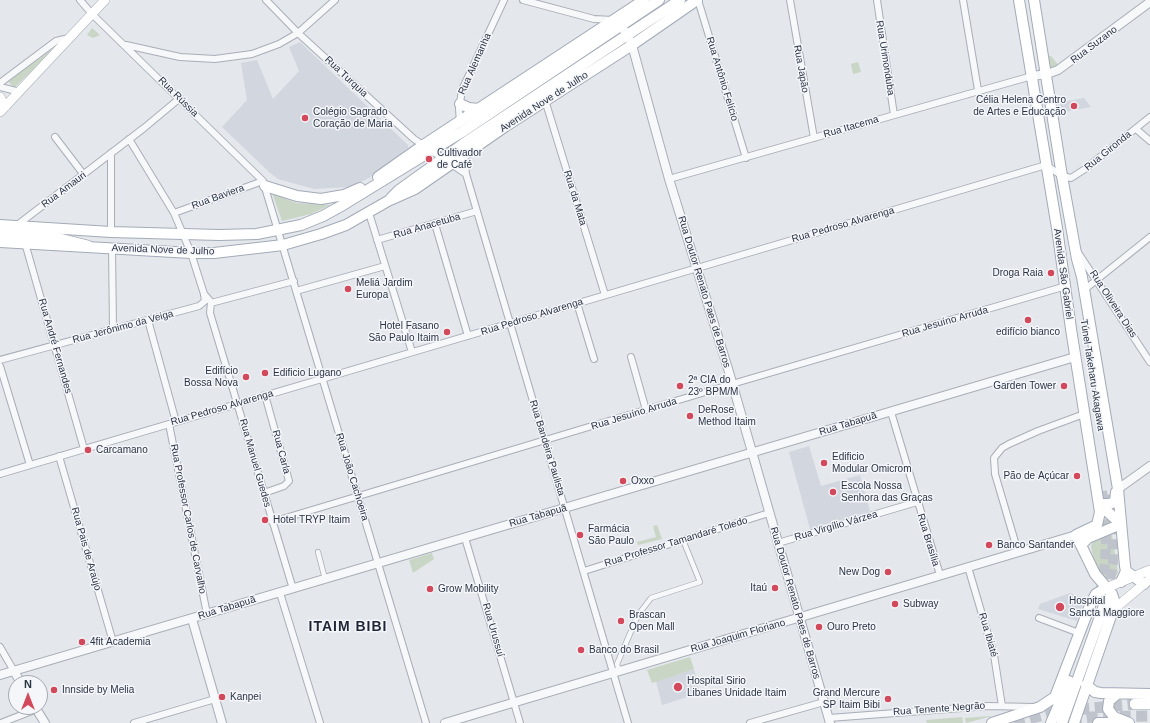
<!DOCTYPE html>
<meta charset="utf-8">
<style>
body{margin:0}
#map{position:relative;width:1150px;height:723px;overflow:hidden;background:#e4e7ec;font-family:Helvetica,sans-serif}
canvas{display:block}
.north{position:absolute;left:8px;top:675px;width:40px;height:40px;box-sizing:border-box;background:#f4f6f9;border:1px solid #a4a8b1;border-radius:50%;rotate:0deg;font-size:11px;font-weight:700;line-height:16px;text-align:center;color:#2b3445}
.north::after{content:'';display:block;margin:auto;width:14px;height:18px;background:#d1495b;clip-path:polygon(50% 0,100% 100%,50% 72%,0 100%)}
</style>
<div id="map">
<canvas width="1150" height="723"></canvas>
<div class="north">N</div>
</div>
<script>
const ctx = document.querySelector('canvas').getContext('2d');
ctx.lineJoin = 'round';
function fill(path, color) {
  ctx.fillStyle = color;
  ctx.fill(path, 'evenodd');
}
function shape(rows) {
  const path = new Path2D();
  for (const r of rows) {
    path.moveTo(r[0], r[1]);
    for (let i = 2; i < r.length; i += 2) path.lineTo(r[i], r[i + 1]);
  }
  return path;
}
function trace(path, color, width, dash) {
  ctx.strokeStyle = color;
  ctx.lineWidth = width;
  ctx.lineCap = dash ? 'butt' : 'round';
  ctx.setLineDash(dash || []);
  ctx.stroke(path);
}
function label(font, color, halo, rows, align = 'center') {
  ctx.font = font + ' Helvetica,sans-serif';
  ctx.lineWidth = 3;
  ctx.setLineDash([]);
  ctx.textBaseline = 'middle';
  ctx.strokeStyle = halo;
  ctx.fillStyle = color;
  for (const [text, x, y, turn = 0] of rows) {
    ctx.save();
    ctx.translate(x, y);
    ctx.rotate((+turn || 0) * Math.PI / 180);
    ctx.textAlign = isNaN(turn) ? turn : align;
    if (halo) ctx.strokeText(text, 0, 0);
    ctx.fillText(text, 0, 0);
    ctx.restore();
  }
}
fill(shape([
 [300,42,408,145,408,148,369,178,350,187,314,189,278,179,269,172,222,127,247,100,241,63,257,60,273,99,299,71,289,47],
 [1084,98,1091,107,1058,113,1056,103],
 [809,446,821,486,860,475,870,511,810,529,789,452],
 [1070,593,1085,598,1077,621,1038,609,1040,604],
 [694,669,700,693,662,705,656,681]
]), '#d2d6de');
fill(shape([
 [92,28,100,35,93,38,87,35],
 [51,50,52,51,14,88,8,81],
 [1051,56,1060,67,1047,73,1045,57],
 [858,62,861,72,853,74,851,64],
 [271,190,279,196,296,203,330,205,311,214,282,221],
 [657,525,662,539,638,545,637,542,656,537,653,526],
 [1110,534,1112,535,1118,573,1114,578,1110,579,1103,576,1095,566,1091,546,1093,541],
 [432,553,434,559,413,573,409,560],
 [690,657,694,669,652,683,647,670],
 [989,716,992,716,966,723,965,718],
 [962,717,963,723,927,723,926,720]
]), '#c9d6c5');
trace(shape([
 [1101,589,1105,564,1106,541,1102,491],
 [1108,594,1113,562,1111,490]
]), '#bfc3cb', 10, [10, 5]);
trace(shape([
 [1054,722,1092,717,1150,716],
 [1014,723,1058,711,1135,704]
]), '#bfc3cb', 11, [11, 5.5]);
const pedestrian = shape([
 [318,552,325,579],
 [619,671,617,664,638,615,651,598,700,582,683,540]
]);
const minor = shape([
 [80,0,92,14,263,181,426,723],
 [266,0,298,33,414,139,466,174],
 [523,0,594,19,613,20],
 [698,0,746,158],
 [790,0,814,138],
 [877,0,894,115],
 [963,0,978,90],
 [126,45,180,57,215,59,252,54,279,44,298,33,335,0],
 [0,83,56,41,69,38],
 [0,87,20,92],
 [545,100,605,295],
 [460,123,459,109,462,90,504,0],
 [1136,129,1150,141],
 [55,137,84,175],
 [129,139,174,213,191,253,204,294,211,302,210,313,293,589],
 [111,153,111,232],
 [464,154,466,174,628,723],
 [669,179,1032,76],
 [174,213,263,181],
 [369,213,412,352],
 [435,224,468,336],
 [16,226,144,128,180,98],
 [377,240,477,211],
 [25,243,84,449],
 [112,248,113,329],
 [1077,251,1150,362],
 [1084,290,1150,237],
 [296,291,385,266],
 [211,303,294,281],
 [577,303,594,359],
 [148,320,176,422],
 [631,357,646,410],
 [0,360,199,306,205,301,204,295],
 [0,366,30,465],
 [891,412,940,575],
 [169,424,207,614],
 [59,456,113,642],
 [0,474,1046,165,1062,176,1071,178,1085,169,1150,117],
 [264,493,284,486,289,481,265,395],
 [272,522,732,384,1066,286],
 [465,538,520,723],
 [778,543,917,502],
 [1018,552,995,474,994,458,1002,448,1009,444,1038,431,1084,414],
 [968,567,994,655,1002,706],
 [584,571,769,513],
 [280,593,320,723],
 [1039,618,1079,633],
 [0,647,14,671],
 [829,718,988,706,1034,707],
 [1,723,37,709],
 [134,723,215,699],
 [750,723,824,702]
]);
const tertiary = shape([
 [619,26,626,32,632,45,669,179,729,372,830,723],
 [1032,76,1047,74,1058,70,1150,2],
 [1118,489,1150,466],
 [192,619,222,723],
 [14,671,21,683],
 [0,675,1075,357],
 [35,707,45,723],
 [445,723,1076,535]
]);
const secondary = shape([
 [0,97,5,107],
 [0,112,105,0],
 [1106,588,1150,570],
 [1113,610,1150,579]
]);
const primary = shape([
 [1019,0,1057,228,1071,329,1100,512,1097,525,1076,535,1095,574,1112,594,1114,600,1113,610,1074,723],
 [1034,0,1062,176,1077,259,1082,277,1118,489,1125,566,1126,571,1144,584],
 [460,104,469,108,479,109],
 [378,177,422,146,644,0],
 [265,186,297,196,321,199,344,195,360,188],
 [391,198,399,190,463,144,680,0],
 [0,225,111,232,219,235,257,234,301,225,323,216,343,205,462,132,659,0],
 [0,242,191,253,214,253,283,245,321,234,346,225,388,201,415,189,506,126,632,45,697,0],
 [1099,504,1109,504,1115,502,1116,492],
 [1099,504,1121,524],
 [1082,544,1088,538,1121,524],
 [1121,582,1126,571],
 [1086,685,1095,692,1101,693,1150,694],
 [1117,694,1109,701,1108,709,1114,717,1129,723],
 [992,723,1040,707,1055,697,1091,603,1096,594,1106,588],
 [1051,723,1069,681],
 [1062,723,1106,600],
 [1098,723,1124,723]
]);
const trunk = shape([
 [0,233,52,237,88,246],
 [1135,704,1150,704]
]);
trace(pedestrian, '#a9aeb7', 6);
trace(minor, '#a9aeb7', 8);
trace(tertiary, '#a9aeb7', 10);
trace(secondary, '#a9aeb7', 10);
trace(primary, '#a3abb8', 12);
trace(trunk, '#8b94a3', 12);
trace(pedestrian, '#f7f8fa', 4.5);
trace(minor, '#f7f8fa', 6);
trace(tertiary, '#f7f8fa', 8);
trace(secondary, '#fff', 9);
trace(primary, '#fff', 10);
trace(trunk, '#fff', 11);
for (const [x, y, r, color] of [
 [1074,106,4,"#d1495b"],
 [305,118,4,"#d1495b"],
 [429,159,4,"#d1495b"],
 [1051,273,4,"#d1495b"],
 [348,289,4,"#d1495b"],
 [1028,320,4,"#d1495b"],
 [447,332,4,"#d1495b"],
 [265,373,4,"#d1495b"],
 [246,377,4,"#d1495b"],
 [680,386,4,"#d1495b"],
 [1064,386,4,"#d1495b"],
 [690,416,4,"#d1495b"],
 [88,450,4,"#d1495b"],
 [824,463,4,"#d1495b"],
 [1077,476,4,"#d1495b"],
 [623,481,4,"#d1495b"],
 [833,492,4,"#d1495b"],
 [265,520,4,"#d1495b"],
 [580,535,4,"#d1495b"],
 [989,545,4,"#d1495b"],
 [888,572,4,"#d1495b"],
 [775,588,4,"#d1495b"],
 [430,589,4,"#d1495b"],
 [895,604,4,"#d1495b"],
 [1060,607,5,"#d1495b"],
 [621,621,4,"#d1495b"],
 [819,627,4,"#d1495b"],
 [82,642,4,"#d1495b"],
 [581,650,4,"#d1495b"],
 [678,687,5,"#d1495b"],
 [54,690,4,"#d1495b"],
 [222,697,4,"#d1495b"],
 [888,699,4,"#d1495b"]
]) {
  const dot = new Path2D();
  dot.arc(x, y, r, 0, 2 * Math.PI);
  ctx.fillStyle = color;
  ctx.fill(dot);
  trace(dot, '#f4f6f9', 1.5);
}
label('10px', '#2b3445', '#f4f6f9', [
 ["Rua Suzano",1094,45,-37],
 ["Rua Urimonduba",885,58,81],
 ["Rua Alemanha",475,64,-66],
 ["Rua Japão",801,69,80],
 ["Rua Turquia",346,77,43],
 ["Rua Antônio Felício",722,79,73],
 ["Rua Rússia",178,97,45],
 ["Avenida Nove de Julho",544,102,-33],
 ["Rua Itacema",851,127,-16],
 ["Rua Gironda",1108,151,-39],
 ["Rua Amauri",64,190,-37],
 ["Rua Baviera",218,197,-20],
 ["Rua da Mata",575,198,73],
 ["Rua Pedroso Alvarenga",843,225,-16],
 ["Rua Anacetuba",427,226,-16],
 ["Avenida Nove de Julho",163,250,2],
 ["Avenida São Gabriel",1063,274,82],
 ["Rua Doutor Renato Paes de Barros",704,292,73],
 ["Rua Oliveira Dias",1113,304,57],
 ["Rua Pedroso Alvarenga",532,317,-17],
 ["Rua Jesuíno Arruda",945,322,-16],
 ["Rua Jerônimo da Veiga",123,327,-15],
 ["Rua André Fernandes",55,346,74],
 ["Túnel Takeharu Akagawa",1092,375,81],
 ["Rua Pedroso Alvarenga",222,408,-16],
 ["Rua Jesuíno Arruda",634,414,-17],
 ["Rua Tabapuã",848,424,-17],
 ["Rua Bandeira Paulista",547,448,73],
 ["Rua Carla",281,452,75],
 ["Rua Manuel Guedes",255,463,74],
 ["Rua João Cachoeira",352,477,73],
 ["Rua Tabapuã",538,516,-16],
 ["Rua Professor Carlos de Carvalho",188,519,79],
 ["Rua Virgílio Várzea",836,526,-16],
 ["Rua Brasília",928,540,73],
 ["Rua Professor Tamandaré Toledo",676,542,-17],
 ["Rua Pais de Araújo",86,549,74],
 ["Rua Doutor Renato Paes de Barros",795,603,74],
 ["Rua Tabapuã",227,608,-17],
 ["Rua Urussuí",493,630,74],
 ["Rua Ibiaté",988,635,74],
 ["Rua Joaquim Floriano",738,636,-16],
 ["Rua Tenente Negrão",939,709,-4]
]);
label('10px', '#2b3445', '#f4f6f9', [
 ["Célia Helena Centro",1066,100,"right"],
 ["de Artes e Educação",1066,112,"right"],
 ["Colégio Sagrado",313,112],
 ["Coração de Maria",313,124],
 ["Cultivador",437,153],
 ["de Café",437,165],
 ["Droga Raia",1043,273,"right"],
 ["Meliá Jardim",356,283],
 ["Europa",356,295],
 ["Hotel Fasano",439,326,"right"],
 ["São Paulo Itaim",439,338,"right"],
 ["edifício bianco",1028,332,"center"],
 ["Edifício",238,371,"right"],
 ["Bossa Nova",238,383,"right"],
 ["Edificio Lugano",273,373],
 ["2ª CIA do",688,380],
 ["23º BPM/M",688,392],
 ["Garden Tower",1056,386,"right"],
 ["DeRose",698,410],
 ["Method Itaim",698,422],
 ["Carcamano",96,450],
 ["Edificio",832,457],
 ["Modular Omicrom",832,469],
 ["Pão de Açúcar",1069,476,"right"],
 ["Oxxo",631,481],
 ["Escola Nossa",841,486],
 ["Senhora das Graças",841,498],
 ["Hotel TRYP Itaim",273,520],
 ["Farmácia",588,529],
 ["São Paulo",588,541],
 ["Banco Santander",997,545],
 ["New Dog",880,572,"right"],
 ["Itaú",767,588,"right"],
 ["Grow Mobility",438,589],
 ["Hospital",1069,601],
 ["Sancta Maggiore",1069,613],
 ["Subway",903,604],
 ["Brascan",629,615],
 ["Open Mall",629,627],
 ["Ouro Preto",827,627],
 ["4fit Academia",90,642],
 ["Banco do Brasil",589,650],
 ["Hospital Sirio",687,681],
 ["Libanes Unidade Itaim",687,693],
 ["Innside by Melia",62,690],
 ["Grand Mercure",880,693,"right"],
 ["SP Itaim Bibi",880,705,"right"],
 ["Kanpei",230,697]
], 'left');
ctx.letterSpacing = '1px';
label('bold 14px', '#1d2536', '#f4f6f9', [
 ["ITAIM BIBI",348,627]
]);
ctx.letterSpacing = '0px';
</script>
